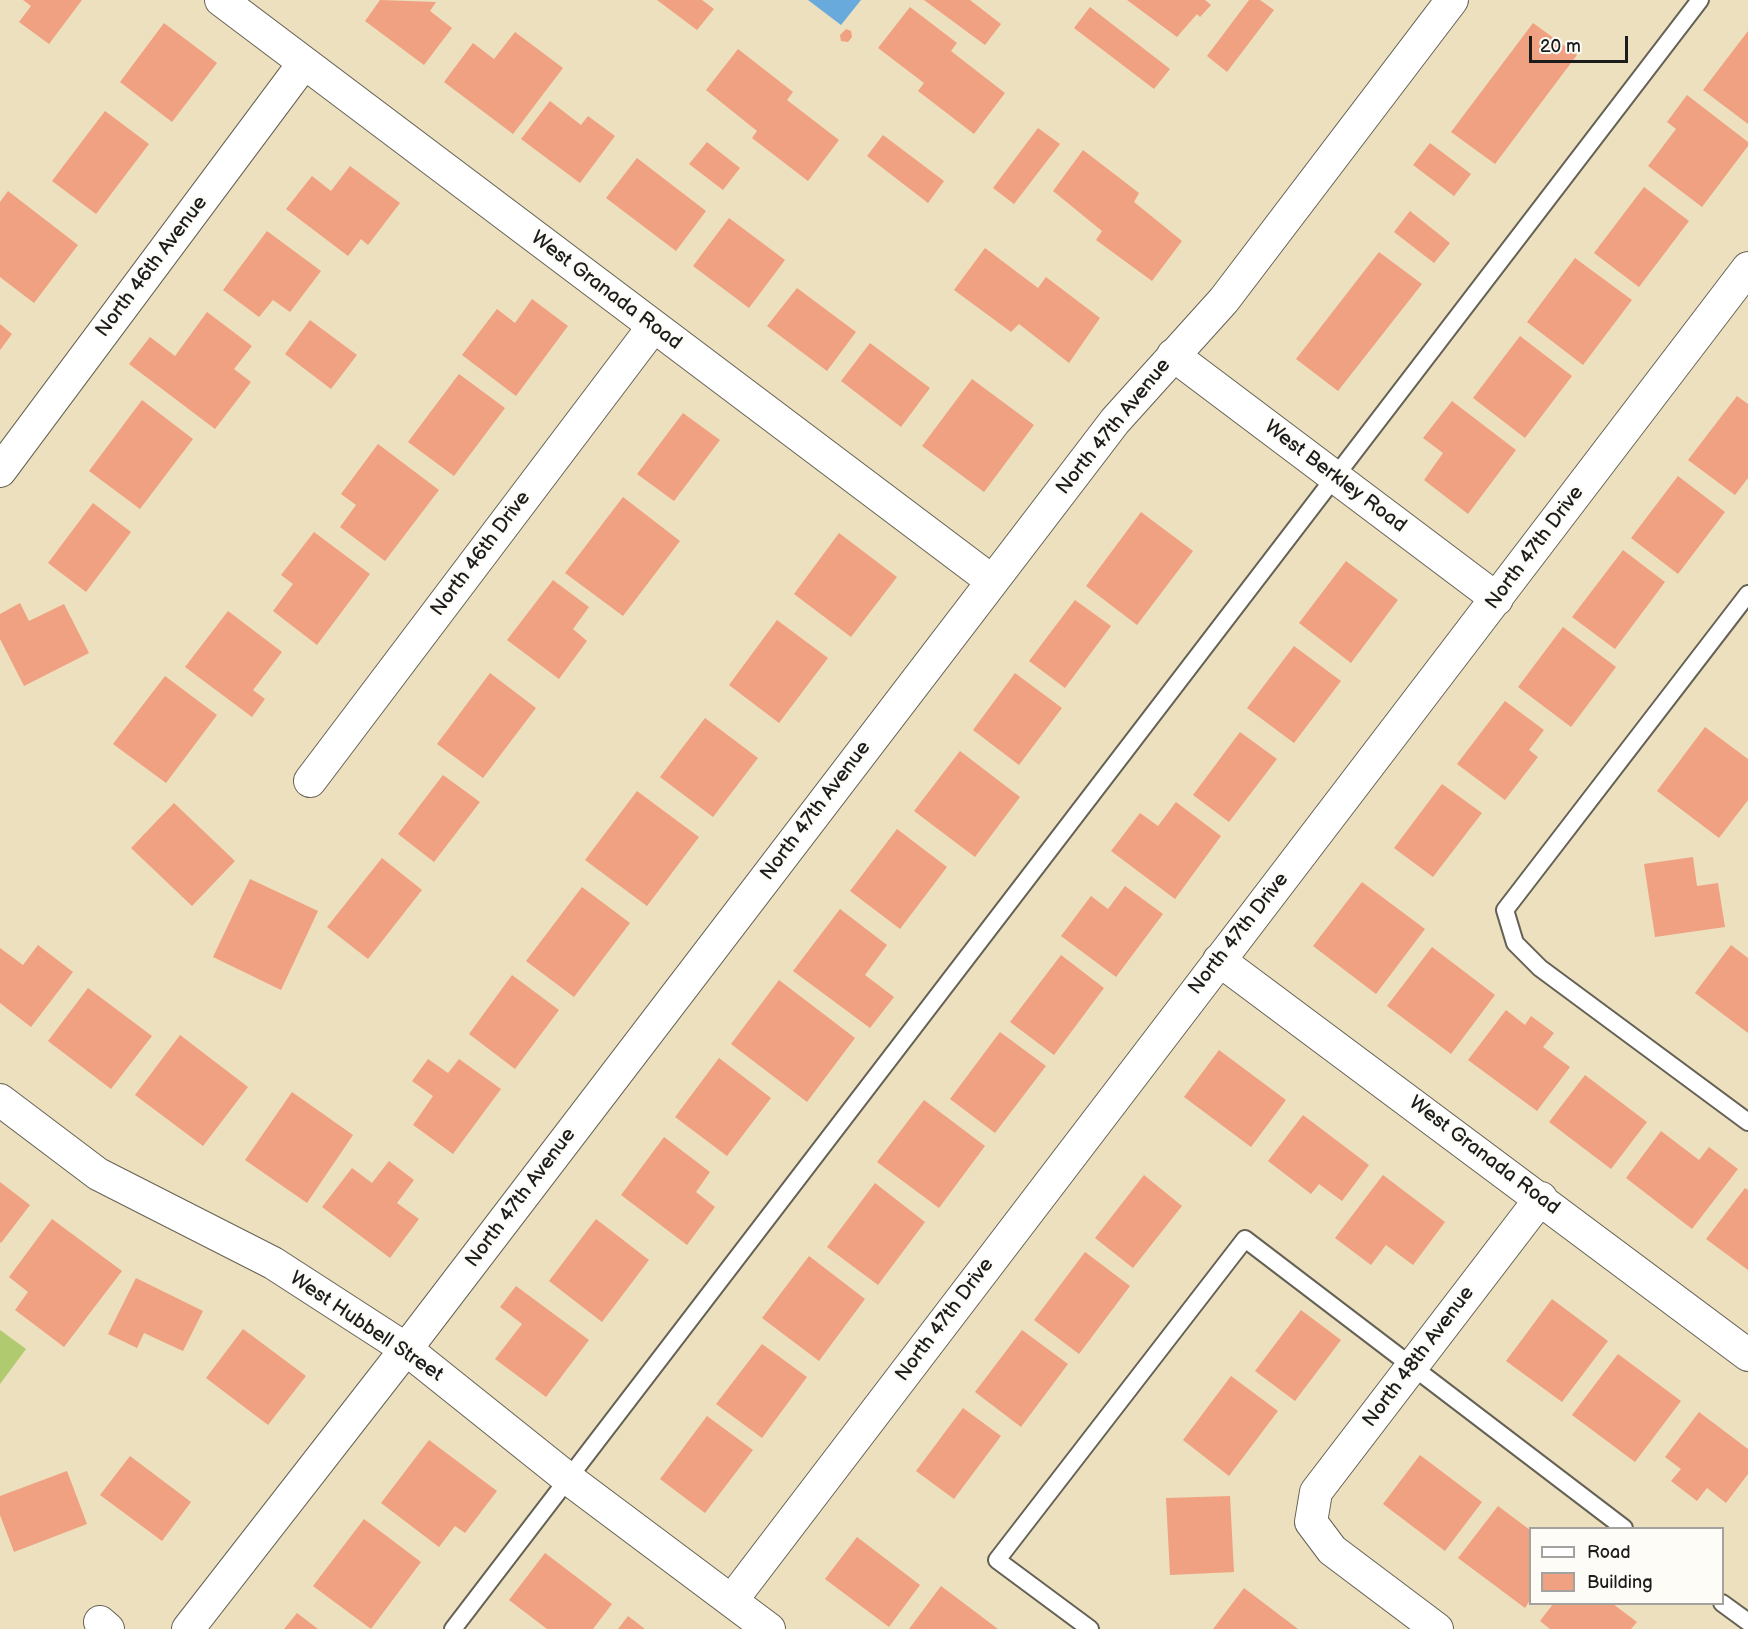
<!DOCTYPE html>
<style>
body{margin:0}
#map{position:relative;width:1748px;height:1629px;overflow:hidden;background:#ede0be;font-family:"Balsamiq Sans",sans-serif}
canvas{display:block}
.legend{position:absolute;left:1529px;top:1527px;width:195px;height:78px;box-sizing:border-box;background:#fdfcf7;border:2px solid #a3a29f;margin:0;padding:8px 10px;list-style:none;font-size:18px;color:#1c1c1c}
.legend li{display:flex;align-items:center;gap:12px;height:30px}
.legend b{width:30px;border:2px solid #a3a29f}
.scale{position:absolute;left:1529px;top:36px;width:99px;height:27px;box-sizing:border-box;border:3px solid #1c1c1c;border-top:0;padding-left:8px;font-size:18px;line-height:21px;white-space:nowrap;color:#1c1c1c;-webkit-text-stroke:4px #fdfcf7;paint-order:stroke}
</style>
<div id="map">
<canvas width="1748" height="1629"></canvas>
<ul class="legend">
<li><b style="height:8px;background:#fff"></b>Road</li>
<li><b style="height:16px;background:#efa181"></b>Building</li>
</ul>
<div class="scale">20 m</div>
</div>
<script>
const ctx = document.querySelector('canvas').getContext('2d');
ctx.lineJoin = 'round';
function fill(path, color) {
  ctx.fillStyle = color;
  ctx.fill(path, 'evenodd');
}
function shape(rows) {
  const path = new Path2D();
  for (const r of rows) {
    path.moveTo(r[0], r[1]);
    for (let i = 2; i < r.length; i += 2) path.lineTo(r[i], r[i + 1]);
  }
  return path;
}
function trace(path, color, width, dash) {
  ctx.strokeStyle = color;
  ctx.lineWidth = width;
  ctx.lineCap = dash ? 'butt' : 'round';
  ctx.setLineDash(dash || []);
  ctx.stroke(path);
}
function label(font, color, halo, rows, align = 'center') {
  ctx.font = font + ' "Balsamiq Sans",sans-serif';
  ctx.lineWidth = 4.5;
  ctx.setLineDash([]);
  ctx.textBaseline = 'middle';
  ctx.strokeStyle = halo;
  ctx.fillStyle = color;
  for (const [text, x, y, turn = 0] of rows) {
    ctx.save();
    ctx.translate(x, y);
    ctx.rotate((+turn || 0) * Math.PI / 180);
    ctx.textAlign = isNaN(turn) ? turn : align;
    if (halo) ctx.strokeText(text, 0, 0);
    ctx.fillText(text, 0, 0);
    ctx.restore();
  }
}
fill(shape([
 [0,1330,26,1349,0,1384]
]), '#b0ca6f');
fill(shape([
 [808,0,861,0,841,25]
]), '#69aadd');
fill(shape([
 [23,0,82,0,49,44,19,22,31,6],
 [380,0,436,2,430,11,452,28,424,65,365,21],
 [657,0,702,0,714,9,697,30],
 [924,0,970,0,1001,24,985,45],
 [1127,0,1205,0,1211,5,1200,17,1197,14,1177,37],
 [1249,0,1260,0,1274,10,1227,72,1207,56],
 [910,7,957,43,951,51,1005,93,974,134,918,91,924,83,878,48],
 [1090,7,1170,69,1154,89,1074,28],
 [164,23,217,63,172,122,120,82],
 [1533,23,1577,55,1495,164,1451,132],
 [846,29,851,31,852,37,848,42,841,41,840,35],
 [1748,31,1748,124,1703,90],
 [515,32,563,68,513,134,444,82,473,43,494,59],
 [738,49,793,92,787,100,839,140,808,181,752,138,757,131,706,90],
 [1687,95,1748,142,1748,146,1702,207,1648,166,1676,129,1667,122],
 [550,101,581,125,588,116,615,136,580,183,521,139],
 [105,111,149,144,96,214,52,181],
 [1038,128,1060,144,1014,204,993,188],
 [883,135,944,181,928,203,867,156],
 [707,142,740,168,723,190,689,164],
 [1430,143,1471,174,1454,196,1413,165],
 [1083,150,1139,193,1134,202,1182,241,1152,281,1096,240,1102,231,1053,191],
 [637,158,706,211,676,251,606,198],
 [350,166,400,203,368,245,361,239,348,256,286,209,312,176,331,191],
 [1644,187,1689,221,1639,287,1594,253],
 [8,191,78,245,34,303,0,277,0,202],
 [1410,211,1450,243,1434,263,1394,232],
 [729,218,785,260,749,308,693,266],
 [267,231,321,271,290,312,273,300,259,317,223,290],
 [985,248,1038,288,1046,277,1100,318,1069,363,1019,324,1011,332,954,290],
 [1379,252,1422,284,1338,391,1296,359],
 [1575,258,1632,300,1583,365,1527,322],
 [797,288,856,332,827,371,767,326],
 [532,299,568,326,516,396,462,355,497,309,515,323],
 [207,312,252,346,234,369,251,382,215,429,129,364,150,337,175,356],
 [310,320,357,355,331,389,285,354],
 [0,324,12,334,0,350],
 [1520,336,1572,376,1525,438,1473,398],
 [870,343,930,388,901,427,841,381],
 [459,374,505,408,454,476,408,442],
 [972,379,1034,425,984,492,922,446],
 [1737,396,1748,404,1748,478,1735,495,1688,460],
 [142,400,193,439,140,509,89,471],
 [1452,401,1516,450,1468,514,1424,480,1443,453,1423,438],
 [683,413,720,440,674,501,637,474],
 [378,444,439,490,385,561,340,527,356,505,341,494],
 [1678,476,1725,512,1678,574,1631,538],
 [623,497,680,541,623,616,565,573],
 [93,503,131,532,86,592,48,563],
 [1141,512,1193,551,1137,625,1086,586],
 [314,532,370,574,317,645,273,611,293,584,281,575],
 [839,533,897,577,851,637,794,594],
 [1623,550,1665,582,1615,649,1572,617],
 [1346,561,1398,600,1351,663,1299,623],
 [553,580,589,607,573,629,587,641,559,679,507,640],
 [1075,600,1111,626,1065,688,1029,661],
 [20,603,29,621,64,604,89,653,24,686,0,639,0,614],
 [228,611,282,652,253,690,265,699,252,717,185,667],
 [777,620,828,658,779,723,729,685],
 [1563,627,1616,667,1571,727,1518,687],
 [1294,646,1341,681,1294,743,1247,708],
 [490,673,536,708,483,778,437,744],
 [1015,673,1062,708,1019,765,973,730],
 [165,676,217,715,166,783,113,744],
 [1505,701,1544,730,1529,750,1538,757,1505,800,1457,764],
 [705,718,758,758,713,817,660,777],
 [1705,727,1748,759,1748,800,1719,838,1657,791],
 [1240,732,1277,759,1229,822,1193,795],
 [960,751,1020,797,975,857,914,811],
 [443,775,480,802,434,862,398,834],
 [1442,784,1482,813,1433,877,1394,848],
 [637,791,699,837,647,906,585,860],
 [1176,802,1221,836,1175,899,1111,851,1140,813,1158,826],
 [174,803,235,861,192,906,131,848],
 [897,829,947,867,900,929,850,891],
 [1693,857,1697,886,1718,883,1725,927,1655,937,1644,864],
 [382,858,422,890,368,959,327,927],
 [250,879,318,911,281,990,213,957],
 [1362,882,1425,929,1376,994,1313,946],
 [1125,886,1163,914,1116,977,1061,936,1091,896,1108,909],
 [582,887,630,923,574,997,526,961],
 [840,909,887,945,865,975,894,997,870,1028,793,971],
 [38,945,73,972,31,1027,0,1003,0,948,23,965],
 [1731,945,1748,958,1748,1033,1695,993],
 [1432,947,1495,995,1451,1054,1387,1006],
 [1061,955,1104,988,1054,1055,1010,1022],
 [512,975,559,1010,515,1069,469,1034],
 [779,980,855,1038,807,1102,731,1044],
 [88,988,152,1036,111,1089,48,1041],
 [1506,1010,1525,1025,1531,1016,1554,1033,1543,1047,1570,1067,1537,1111,1468,1060],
 [1000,1032,1046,1066,995,1133,950,1099],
 [180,1035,248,1087,203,1146,135,1095],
 [1219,1050,1286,1100,1251,1147,1184,1097],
 [719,1058,771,1098,727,1156,675,1117],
 [428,1059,448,1073,459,1059,501,1089,453,1154,413,1125,433,1096,412,1081],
 [1585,1075,1647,1122,1611,1169,1549,1122],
 [292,1092,353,1135,307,1203,245,1160],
 [924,1100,985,1146,939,1208,877,1162],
 [1303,1115,1369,1165,1342,1201,1319,1184,1311,1194,1268,1161],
 [1661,1131,1699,1160,1709,1147,1738,1169,1692,1229,1626,1178],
 [664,1137,710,1172,696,1192,715,1207,687,1245,621,1195],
 [389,1161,414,1180,397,1203,419,1219,390,1258,322,1207,352,1168,372,1183],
 [1144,1175,1182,1206,1133,1268,1095,1238],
 [1383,1175,1445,1222,1413,1265,1386,1245,1371,1265,1335,1238],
 [0,1182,30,1205,1,1243,0,1242],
 [875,1183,925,1222,878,1285,827,1247],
 [1745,1188,1748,1190,1748,1270,1706,1239],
 [52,1219,122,1271,64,1347,15,1310,28,1292,9,1277],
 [596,1219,649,1260,602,1322,549,1281],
 [1085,1252,1130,1286,1079,1354,1034,1320],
 [809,1256,865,1299,819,1361,762,1318],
 [136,1278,203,1311,183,1351,144,1333,137,1348,108,1334],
 [516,1286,589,1340,546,1397,495,1359,522,1324,500,1307],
 [1552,1299,1608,1341,1562,1402,1506,1361],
 [1301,1310,1341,1340,1295,1401,1255,1371],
 [243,1329,306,1376,268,1425,206,1378],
 [1022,1330,1068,1364,1021,1427,975,1392],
 [762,1344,807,1377,762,1438,716,1404],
 [1618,1354,1681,1401,1635,1462,1572,1415],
 [1231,1376,1278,1411,1229,1476,1183,1440],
 [963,1408,1001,1436,954,1499,916,1471],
 [1699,1412,1748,1449,1748,1474,1726,1503,1707,1488,1697,1501,1671,1481,1681,1469,1665,1457],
 [707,1416,753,1450,705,1513,660,1479],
 [429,1440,497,1491,465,1533,455,1526,439,1547,381,1503],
 [1420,1455,1482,1502,1445,1551,1383,1504],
 [130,1456,191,1502,162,1541,100,1495],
 [67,1471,87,1524,14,1552,0,1515,0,1496],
 [1230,1496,1234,1572,1170,1575,1166,1498],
 [1498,1506,1530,1530,1530,1600,1525,1608,1458,1558],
 [364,1519,421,1562,371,1629,313,1586],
 [857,1537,920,1585,889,1627,825,1579],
 [545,1553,612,1604,593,1629,547,1629,509,1600],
 [941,1586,998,1629,909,1629],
 [1244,1588,1298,1629,1213,1629],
 [1553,1604,1613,1604,1637,1622,1631,1629,1550,1629,1540,1621],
 [297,1613,318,1629,284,1629],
 [628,1616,645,1629,618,1629]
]), '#efa181');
const service = shape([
 [1748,594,1505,910,1515,943,1540,968,1748,1122],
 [1722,1603,1748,1622],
 [453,1629,1700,0],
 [1090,1629,997,1560,1245,1239,1624,1528]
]);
const minor = shape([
 [221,0,992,581],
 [1173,355,1497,599],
 [0,471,304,63],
 [310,781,653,327],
 [1219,960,1748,1355],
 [0,1100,98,1174,273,1263,406,1349,566,1477,769,1629],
 [732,1600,1748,268],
 [100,1622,108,1629],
 [188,1629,406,1349,1115,421,1224,300,1452,0],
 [1437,1629,1332,1550,1311,1522,1316,1492,1541,1198]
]);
trace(service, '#656155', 20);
trace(minor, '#656155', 34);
trace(service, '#fff', 16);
trace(minor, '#fff', 32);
label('20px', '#1c1c1c', '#fdfcf7', [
 ["North 46th Avenue",152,267,-53],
 ["West Granada Road",606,291,37],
 ["North 47th Avenue",1114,427,-51],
 ["West Berkley Road",1335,477,37],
 ["North 47th Drive",1535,548,-53],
 ["North 46th Drive",481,554,-53],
 ["North 47th Avenue",816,811,-53],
 ["North 47th Drive",1239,934,-52],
 ["West Granada Road",1484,1156,37],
 ["North 47th Avenue",521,1198,-53],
 ["North 47th Drive",945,1320,-53],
 ["West Hubbell Street",366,1327,34],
 ["North 48th Avenue",1419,1357,-53]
]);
</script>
